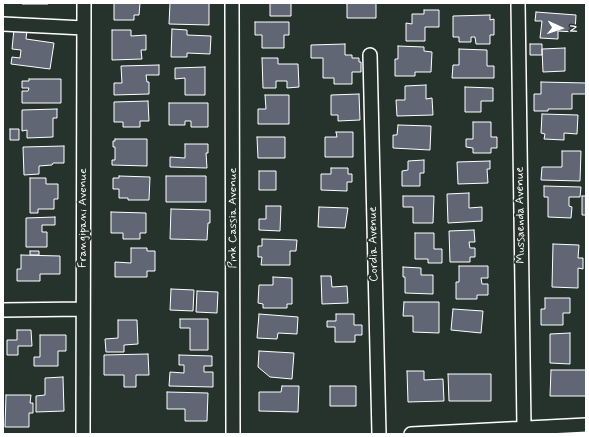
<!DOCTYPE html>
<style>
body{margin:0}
#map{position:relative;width:589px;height:437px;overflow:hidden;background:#26332d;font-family:Mynerve,sans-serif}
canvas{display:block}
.frame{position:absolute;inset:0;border:4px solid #fff;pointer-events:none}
.north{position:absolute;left:541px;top:8px;width:40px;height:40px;-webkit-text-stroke:3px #26332d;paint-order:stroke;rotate:93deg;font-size:11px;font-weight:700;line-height:16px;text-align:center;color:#fff}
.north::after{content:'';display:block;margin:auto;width:14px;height:18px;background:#fff;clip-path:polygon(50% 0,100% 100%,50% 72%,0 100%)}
</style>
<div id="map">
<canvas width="589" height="437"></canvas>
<div class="frame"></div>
<div class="north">N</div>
</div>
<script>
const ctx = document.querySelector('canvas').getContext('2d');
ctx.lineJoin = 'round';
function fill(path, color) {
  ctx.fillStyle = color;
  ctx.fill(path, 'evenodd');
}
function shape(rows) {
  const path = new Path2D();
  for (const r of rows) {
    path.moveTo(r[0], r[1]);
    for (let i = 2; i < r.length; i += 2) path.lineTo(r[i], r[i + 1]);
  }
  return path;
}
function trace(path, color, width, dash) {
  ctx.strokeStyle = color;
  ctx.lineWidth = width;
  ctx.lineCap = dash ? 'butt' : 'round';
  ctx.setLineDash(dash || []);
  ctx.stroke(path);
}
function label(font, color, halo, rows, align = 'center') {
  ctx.font = font + ' Mynerve,sans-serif';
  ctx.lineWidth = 4;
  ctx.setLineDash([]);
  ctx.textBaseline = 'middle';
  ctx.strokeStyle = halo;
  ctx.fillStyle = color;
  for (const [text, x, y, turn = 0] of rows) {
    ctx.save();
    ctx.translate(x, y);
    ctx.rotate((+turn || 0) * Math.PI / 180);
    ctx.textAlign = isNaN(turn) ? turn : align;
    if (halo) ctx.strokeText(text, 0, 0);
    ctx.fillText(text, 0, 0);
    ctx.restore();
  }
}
const building = shape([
 [22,3,48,3,48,4,22,4,22,3],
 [114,3,140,3,139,15,134,15,134,20,114,20,114,3],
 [170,3,209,3,209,25,169,24,170,3],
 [270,3,291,3,291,16,270,16,270,3],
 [344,3,376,3,376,18,347,18,347,4,344,3],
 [424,10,439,10,439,27,425,27,425,41,406,41,406,23,412,24,412,14,424,14,424,10],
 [536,12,576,15,575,32,558,31,558,39,540,38,542,21,535,21,536,12],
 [490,15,490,20,494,19,494,35,490,35,490,44,476,44,475,37,471,37,471,42,459,42,459,37,453,37,453,16,490,15],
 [255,22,289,22,289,35,284,35,284,48,262,48,262,35,255,35,255,22],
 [14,29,27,30,26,39,54,43,50,69,11,64,12,57,20,58,21,50,12,49,14,29],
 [172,29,187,30,187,35,211,36,210,54,187,53,187,57,171,57,172,29],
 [112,30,131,30,131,36,146,35,146,50,141,50,142,59,112,60,112,30],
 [345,44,345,55,352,55,352,58,359,58,359,62,361,62,361,72,352,72,352,84,334,84,334,78,323,78,323,58,311,58,311,45,345,44],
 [530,44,542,44,542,55,530,55,530,44],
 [398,46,424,47,424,51,432,52,431,72,415,72,415,76,395,76,395,59,398,59,398,46],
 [565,48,565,71,543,72,542,49,565,48],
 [459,49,487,50,487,66,494,66,494,78,452,78,453,65,459,65,459,49],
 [262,58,278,58,278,64,298,64,299,87,287,88,287,81,276,81,276,88,263,88,262,58],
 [159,65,159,75,146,75,147,82,149,82,149,94,114,95,114,83,122,83,121,66,159,65],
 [205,67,205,95,185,95,185,78,175,79,175,68,205,67],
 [29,79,61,79,61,103,22,103,22,91,28,91,29,88,22,88,22,81,29,81,29,79],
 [541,82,586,83,586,94,572,94,572,109,548,109,548,111,534,111,534,94,541,94,541,82],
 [426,85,426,99,432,98,433,115,397,116,396,100,405,100,405,86,426,85],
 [465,87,493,88,493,101,481,101,481,112,465,112,465,87],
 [359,94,360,120,338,121,338,115,331,115,331,95,359,94],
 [265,95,289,95,289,124,258,124,258,109,266,109,265,95],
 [148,101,149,121,140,121,140,127,123,127,123,122,114,122,114,102,148,101],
 [169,103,208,103,208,127,191,127,191,121,185,121,185,125,169,125,169,103],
 [57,109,57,118,53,118,53,137,27,138,27,130,22,131,22,110,57,109],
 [542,114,578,115,577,134,564,133,564,140,544,139,545,134,541,133,542,114],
 [473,122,491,122,491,137,497,137,497,148,491,148,491,153,473,153,473,148,466,147,466,139,473,139,473,122],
 [398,125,431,126,430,150,393,148,393,135,397,135,398,125],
 [10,129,19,129,19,140,10,140,10,129],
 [336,132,353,132,353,157,325,157,325,137,337,137,336,132],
 [257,137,285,137,285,158,258,158,257,137],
 [115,139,147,139,147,166,112,165,112,160,115,160,115,147,113,147,113,141,115,141,115,139],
 [185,144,208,144,208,153,206,153,207,168,170,167,170,157,185,158,185,144],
 [64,146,64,163,53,163,52,165,39,166,39,174,24,175,23,147,64,146],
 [562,151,581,151,580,181,541,180,542,167,562,167,562,151],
 [424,160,424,173,420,173,420,186,402,186,402,171,408,170,408,161,424,160],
 [490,161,490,169,487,169,488,183,458,184,457,162,490,161],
 [331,168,348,168,348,174,352,174,352,182,347,182,347,191,321,190,321,174,331,174,331,168],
 [259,171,276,171,276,190,259,190,259,171],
 [119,176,150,177,149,200,128,200,128,198,119,198,119,189,113,189,113,178,119,178,119,176],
 [166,176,206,176,206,202,166,202,166,176],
 [30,178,46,178,46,184,58,184,58,199,54,199,54,209,38,209,38,213,30,213,30,178],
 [544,186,581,187,580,197,569,197,569,206,572,207,571,218,548,217,548,197,544,197,544,186],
 [469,193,469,208,482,207,482,221,448,223,447,194,469,193],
 [403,196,434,196,433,223,413,223,413,207,403,207,403,196],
 [582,196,586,196,586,215,582,215,582,196],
 [266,206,281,206,280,231,259,230,259,219,266,219,266,206],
 [319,207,348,208,345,228,318,227,319,207],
 [171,209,210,210,210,223,208,223,207,240,170,239,171,209],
 [111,212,146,213,146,233,140,233,140,239,123,239,123,233,111,233,111,212],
 [55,217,55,225,42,225,42,232,47,232,47,247,26,247,26,218,55,217],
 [474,230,475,242,469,242,470,248,475,248,475,257,470,257,470,262,450,262,449,231,474,230],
 [415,233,434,233,434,249,442,249,442,263,428,263,428,259,415,259,415,233],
 [262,239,297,240,296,251,290,251,290,265,261,265,262,257,258,257,258,246,262,246,262,239],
 [553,244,579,245,578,258,583,258,583,269,578,268,578,288,552,287,553,244],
 [131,248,147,248,147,251,155,251,155,271,147,271,147,277,115,277,115,262,131,263,131,248],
 [30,251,39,251,39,255,30,255,30,251],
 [21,255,60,256,60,274,40,274,40,281,17,281,17,269,21,269,21,255],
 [459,266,488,266,488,278,481,278,482,284,488,284,488,295,477,295,477,299,456,299,456,282,459,282,459,266],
 [403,267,421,268,421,275,433,275,433,294,405,293,405,277,403,277,403,267],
 [321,276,331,276,332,287,347,286,348,303,322,304,321,276],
 [273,277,292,278,292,304,287,304,287,308,263,308,263,304,258,303,259,285,273,285,273,277],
 [171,289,194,290,193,311,170,310,171,289],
 [197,291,218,292,217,313,196,312,197,291],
 [545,298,570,298,570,313,563,313,563,325,541,325,541,309,545,309,545,298],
 [404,302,439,302,439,333,413,332,413,316,403,316,404,302],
 [453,309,483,311,481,333,451,330,453,309],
 [259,314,298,317,297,334,278,333,277,339,257,338,259,314],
 [336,314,354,314,354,325,362,325,362,335,355,335,355,342,335,342,335,327,327,327,327,321,336,321,336,314],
 [180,319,208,319,208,350,190,350,190,328,180,328,180,319],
 [118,320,137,320,138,344,124,345,124,352,106,352,105,339,118,338,118,320],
 [17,330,31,330,32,346,18,346,18,355,7,355,7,340,17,340,17,330],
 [570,333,570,364,550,363,550,334,570,333],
 [40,335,66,335,66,351,58,351,58,366,34,366,34,357,40,357,40,335],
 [259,351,294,353,292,379,270,377,258,367,259,351],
 [148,354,149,375,136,375,136,387,124,387,124,375,104,375,104,355,148,354],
 [179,355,212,356,212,366,204,366,204,372,213,372,213,387,169,386,170,372,184,373,184,365,179,365,179,355],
 [551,370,586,370,586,396,550,396,551,370],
 [407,371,424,371,424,380,443,379,444,401,408,402,407,371],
 [448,374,491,374,491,401,449,401,448,374],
 [63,377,64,411,36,412,36,396,45,395,45,378,63,377],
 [282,386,299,386,298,412,259,411,259,392,281,392,282,386],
 [330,386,356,386,356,406,330,406,330,386],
 [167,392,208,393,207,421,185,421,185,409,167,409,167,392],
 [6,395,31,395,30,403,33,403,33,413,29,413,29,427,5,427,6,395]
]);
fill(building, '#606674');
trace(building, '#fff', 1);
const street = shape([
 [232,3,233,434],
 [518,3,524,428],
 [3,24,84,28],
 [370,55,379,434],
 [3,310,83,309],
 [83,434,84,3],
 [411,434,586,425]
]);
trace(street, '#fff', 16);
trace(street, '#26332d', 13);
label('12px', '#fff', '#26332d', [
 ["Mussaenda Avenue",521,215,-91],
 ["Frangipani Avenue",83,218,-90],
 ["Pink Cassia Avenue",233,218,-90],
 ["Cordia Avenue",374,244,-91]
]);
</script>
